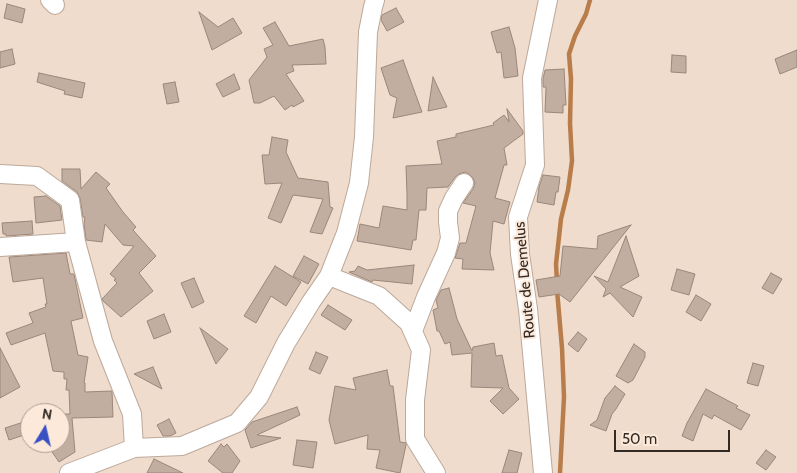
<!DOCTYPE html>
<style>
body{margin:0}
#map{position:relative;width:797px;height:473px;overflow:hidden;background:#efdccc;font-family:Cabin,sans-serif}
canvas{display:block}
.north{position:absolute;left:20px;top:403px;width:50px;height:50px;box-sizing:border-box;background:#fde9d9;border:1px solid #ac9d91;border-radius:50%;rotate:9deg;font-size:14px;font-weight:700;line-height:20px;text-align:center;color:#322b25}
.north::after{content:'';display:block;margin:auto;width:18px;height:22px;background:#3a51c3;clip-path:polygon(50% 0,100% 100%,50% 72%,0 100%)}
.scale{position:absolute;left:614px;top:430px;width:116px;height:22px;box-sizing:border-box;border:2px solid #322b25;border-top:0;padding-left:6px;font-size:15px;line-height:18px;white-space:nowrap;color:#322b25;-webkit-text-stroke:4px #fde9d9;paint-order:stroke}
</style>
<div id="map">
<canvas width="797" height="473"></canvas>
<div class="north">N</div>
<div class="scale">50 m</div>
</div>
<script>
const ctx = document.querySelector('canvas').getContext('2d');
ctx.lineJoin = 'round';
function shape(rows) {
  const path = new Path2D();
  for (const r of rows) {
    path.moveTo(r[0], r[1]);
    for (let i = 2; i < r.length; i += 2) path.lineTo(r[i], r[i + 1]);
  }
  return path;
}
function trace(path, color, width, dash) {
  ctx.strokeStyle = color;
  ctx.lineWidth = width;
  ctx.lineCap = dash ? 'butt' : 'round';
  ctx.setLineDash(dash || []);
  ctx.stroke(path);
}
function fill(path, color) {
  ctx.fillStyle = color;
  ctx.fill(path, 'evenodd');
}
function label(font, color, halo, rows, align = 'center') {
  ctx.font = font + ' Cabin,sans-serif';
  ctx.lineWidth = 4;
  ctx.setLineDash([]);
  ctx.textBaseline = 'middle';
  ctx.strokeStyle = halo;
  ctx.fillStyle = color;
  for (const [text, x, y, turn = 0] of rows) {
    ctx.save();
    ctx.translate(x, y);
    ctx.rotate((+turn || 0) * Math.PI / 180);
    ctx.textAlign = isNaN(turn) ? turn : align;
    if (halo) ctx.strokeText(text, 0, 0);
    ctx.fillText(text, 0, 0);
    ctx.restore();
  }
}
trace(shape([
 [557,282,556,264,561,219,568,190,572,161,570,123,571,79,569,54,575,36,586,14,590,0],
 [557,290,562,348,564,397,560,473]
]), '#b87d4a', 4.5);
const building = shape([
 [7,4,25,9,22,23,4,18,7,4],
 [396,8,404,22,387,31,381,20,382,15,396,8],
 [199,12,218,27,233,18,242,33,212,50,199,12],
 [275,22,289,46,323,39,325,47,326,64,292,65,294,71,286,74,304,101,293,107,292,105,285,110,274,96,260,103,254,103,249,80,267,57,264,49,273,45,263,28,275,22],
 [509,27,515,48,518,76,504,78,501,52,497,53,491,32,509,27],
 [12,49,15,64,0,68,0,52,12,49],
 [797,50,797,67,780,74,775,59,797,50],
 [672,55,686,56,686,73,671,72,672,55],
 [403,60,422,112,393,118,397,98,390,95,381,68,403,60],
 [564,69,566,105,563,105,563,113,545,112,546,87,543,87,543,79,545,70,564,69],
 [39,73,85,83,82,98,64,94,65,91,37,82,39,73],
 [234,74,240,89,223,97,216,84,234,74],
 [433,77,447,107,428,111,433,77],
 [175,82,179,102,167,104,163,84,175,82],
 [507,109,523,131,523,134,504,148,507,165,504,165,495,198,510,202,504,224,493,221,490,253,494,270,462,269,463,259,455,258,460,243,466,243,476,206,463,203,473,189,475,183,473,178,469,174,465,172,459,174,455,177,448,187,427,188,426,210,419,210,416,240,413,240,411,250,357,241,360,224,379,228,383,206,407,210,407,194,406,166,442,164,437,141,456,137,456,134,494,125,493,123,504,115,509,122,507,109],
 [272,137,288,140,286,152,298,178,328,182,330,207,333,208,322,234,310,232,323,199,293,195,281,223,268,218,282,183,265,184,262,155,269,155,272,137],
 [62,169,80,169,81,189,96,172,110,184,106,188,123,212,136,227,133,230,156,256,139,273,153,291,121,317,103,301,102,299,117,283,114,280,116,279,110,274,134,246,123,245,105,224,102,242,86,240,84,224,85,217,83,217,80,198,77,192,62,181,62,169],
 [543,175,560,177,558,192,556,192,554,205,537,202,539,187,543,175],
 [46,196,60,206,62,220,36,223,34,197,46,196],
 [32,221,33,234,6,236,6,234,3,234,2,223,32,221],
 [631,225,570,302,559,294,539,297,536,280,560,276,563,246,597,249,598,236,631,225],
 [626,236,639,276,620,287,642,297,633,317,610,293,603,297,606,289,594,276,608,282,626,236],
 [66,253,70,274,74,274,83,318,71,321,78,355,88,357,84,383,85,383,85,392,112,391,113,417,72,418,75,452,59,462,46,443,60,443,60,414,70,414,69,390,66,390,67,379,64,379,64,372,53,371,45,333,11,345,6,333,33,323,29,313,46,307,45,304,47,304,43,278,13,282,9,257,66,253],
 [304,256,319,264,308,284,293,276,304,256],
 [414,265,412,284,373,280,372,282,349,272,355,271,358,266,367,270,414,265],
 [275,266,301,282,286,306,271,296,256,323,244,316,275,266],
 [677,269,695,274,689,295,671,290,677,269],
 [771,273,782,279,773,294,762,288,771,273],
 [194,278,204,302,192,308,181,283,194,278],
 [449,288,457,319,472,351,473,347,494,343,496,356,502,355,509,388,519,399,503,414,490,401,503,388,471,387,472,353,452,355,450,342,445,344,439,331,437,331,433,310,438,308,436,300,441,290,449,288],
 [696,295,711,304,701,321,686,312,696,295],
 [328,305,352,320,345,330,321,315,328,305],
 [164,314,171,332,154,339,147,321,164,314],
 [200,328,228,349,216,364,200,328],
 [578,332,587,339,578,352,568,344,578,332],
 [634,344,645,352,645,357,633,380,628,383,616,376,634,344],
 [0,348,20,387,0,398,0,348],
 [316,352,328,357,320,374,309,369,316,352],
 [753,363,764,366,758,386,747,383,753,363],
 [153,367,162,389,134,374,153,367],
 [387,370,390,386,393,386,400,442,406,443,406,445,400,473,376,468,380,450,367,449,368,435,335,444,329,420,335,386,356,390,353,378,387,370],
 [615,386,625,394,616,409,612,414,606,431,590,425,597,420,605,398,615,386],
 [706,389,738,406,736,408,750,415,741,430,714,415,712,419,703,414,693,441,682,436,687,423,706,389],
 [297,407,300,415,257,435,281,438,251,448,245,430,252,422,297,407],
 [169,419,176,433,170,436,163,436,157,425,169,419],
 [30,420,30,433,9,440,5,428,30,420],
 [297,440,317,442,313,468,293,465,297,440],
 [221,444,224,447,227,444,240,461,232,473,223,473,208,461,221,444],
 [509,450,522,453,517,473,502,473,509,450],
 [766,450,776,457,766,470,756,463,766,450],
 [154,459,183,473,147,473,154,459]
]);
fill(building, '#c1aea0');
trace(building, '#9a877a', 1);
const minor = shape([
 [50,0,55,5],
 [0,174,37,176,70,200,76,242],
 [0,247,76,242,103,341,132,414,134,448],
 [329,276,379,296,409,323,421,350,415,400,415,439,436,473],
 [413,331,426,297,446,253,450,238,448,222,448,211,454,198,464,183],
 [69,473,134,448,182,446,237,423,259,397,286,343,311,302,329,276,346,233,359,183,364,137,368,32,373,7,375,0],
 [543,473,528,309,520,254,518,217,535,165,532,78,548,0]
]);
trace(minor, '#bca99b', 20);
trace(minor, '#fff', 18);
label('15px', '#322b25', '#fde9d9', [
 ["Route de Demelus",525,280,-95]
]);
</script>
